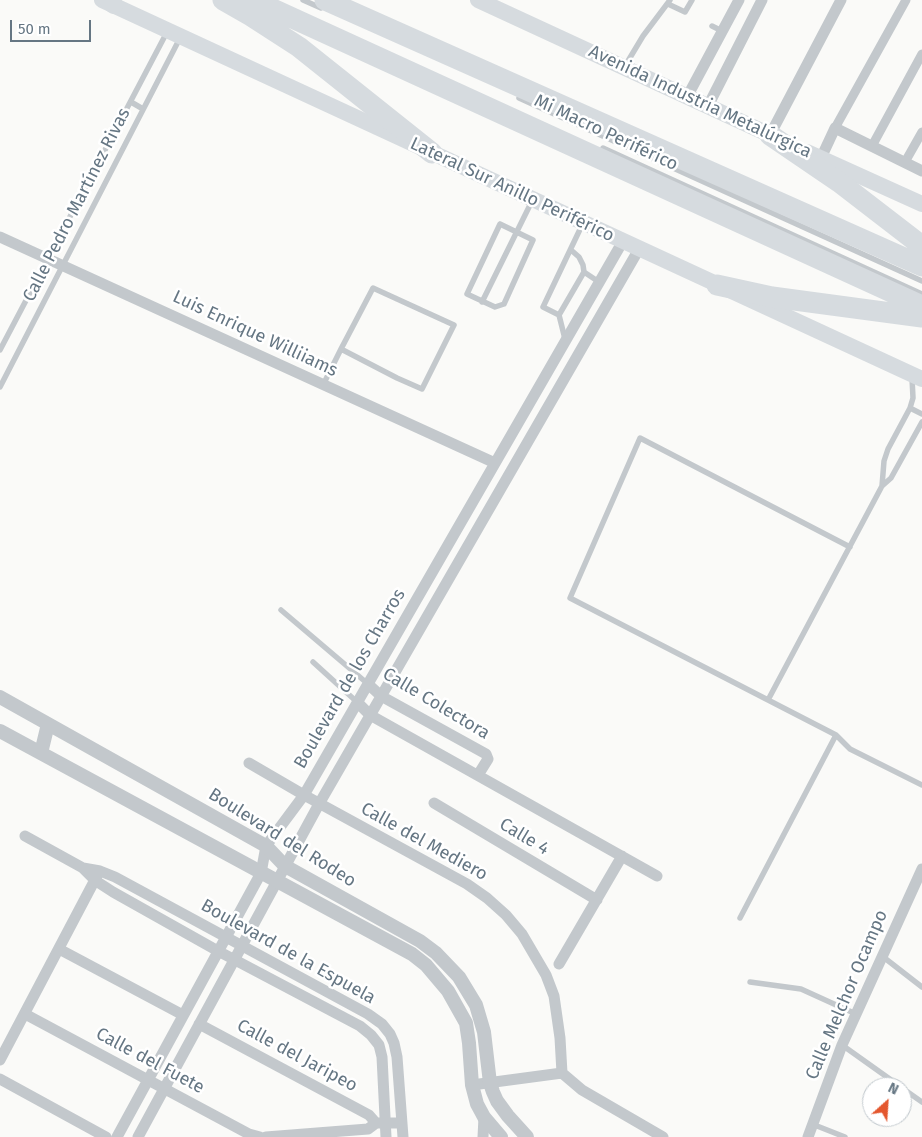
<!DOCTYPE html>
<meta charset="utf-8">
<style>
body{margin:0}
#map{position:relative;width:922px;height:1137px;overflow:hidden;background:#fafaf8;font-family:"Fira Sans",sans-serif}
canvas{display:block}
.north{position:absolute;left:862px;top:1077px;width:50px;height:50px;box-sizing:border-box;background:#fff;border:1px solid #c1c8cd;border-radius:50%;rotate:26deg;font-size:14px;font-weight:700;line-height:20px;text-align:center;color:#657683}
.north::after{content:'';display:block;margin:auto;width:18px;height:22px;background:#e4572e;clip-path:polygon(50% 0,100% 100%,50% 72%,0 100%)}
.scale{position:absolute;left:10px;top:20px;width:81px;height:22px;box-sizing:border-box;border:2px solid #657683;border-top:0;padding-left:6px;font-size:15px;line-height:18px;white-space:nowrap;color:#657683;-webkit-text-stroke:4px #fff;paint-order:stroke}
</style>
<div id="map">
<canvas width="922" height="1137"></canvas>
<div class="north">N</div>
<div class="scale">50 m</div>
</div>
<script>
const ctx = document.querySelector('canvas').getContext('2d');
ctx.lineJoin = 'round';
function shape(rows) {
  const path = new Path2D();
  for (const r of rows) {
    path.moveTo(r[0], r[1]);
    for (let i = 2; i < r.length; i += 2) path.lineTo(r[i], r[i + 1]);
  }
  return path;
}
function trace(path, color, width, dash) {
  ctx.strokeStyle = color;
  ctx.lineWidth = width;
  ctx.lineCap = dash ? 'butt' : 'round';
  ctx.setLineDash(dash || []);
  ctx.stroke(path);
}
function label(font, color, halo, rows, align = 'center') {
  ctx.font = font + ' "Fira Sans",sans-serif';
  ctx.lineWidth = 5;
  ctx.setLineDash([]);
  ctx.textBaseline = 'middle';
  ctx.strokeStyle = halo;
  ctx.fillStyle = color;
  for (const [text, x, y, turn = 0] of rows) {
    ctx.save();
    ctx.translate(x, y);
    ctx.rotate((+turn || 0) * Math.PI / 180);
    ctx.textAlign = isNaN(turn) ? turn : align;
    if (halo) ctx.strokeText(text, 0, 0);
    ctx.fillText(text, 0, 0);
    ctx.restore();
  }
}
trace(shape([
 [303,0,321,8],
 [668,4,685,12,692,0],
 [712,26,722,31],
 [625,66,643,36,670,0],
 [519,98,922,281],
 [131,102,143,109],
 [603,148,922,294],
 [500,224,533,240,504,304,495,307,467,294,500,224],
 [571,250,579,257,583,265,584,272,559,315,543,307,583,223],
 [584,272,599,282],
 [482,302,532,201],
 [559,315,565,339],
 [0,350,167,32],
 [323,385,341,349,373,288,454,325,422,389,397,378,341,349],
 [0,387,180,38],
 [910,408,922,414],
 [882,486,884,461,888,449,910,408,913,398,912,378],
 [850,547,640,438,570,598,836,735,850,749,922,785],
 [281,610,368,684],
 [313,662,357,702],
 [768,700,882,486,891,478,922,422],
 [740,918,836,735],
 [882,956,922,987],
 [750,982,801,989,856,1014],
 [842,1045,901,1087],
 [902,1088,922,1102],
 [812,1124,845,1137]
]), '#c3c8cc', 5.5);
trace(shape([
 [835,128,906,0],
 [872,146,922,54],
 [905,162,922,132]
]), '#c3c8cc', 9);
trace(shape([
 [687,97,739,0],
 [708,106,762,0],
 [770,135,841,0],
 [821,158,835,128,922,171],
 [0,237,495,463],
 [368,684,381,696,486,754,488,759,478,775],
 [357,702,370,715,657,876],
 [249,763,304,795,467,884,487,898,506,915,522,934,546,975,554,996,560,1038,562,1073,582,1090,663,1137],
 [434,803,597,900],
 [25,836,83,868,96,881,113,892,218,951,360,1026,371,1035,379,1045,382,1057,386,1137],
 [83,868,100,871,115,877,368,1014,382,1024,390,1034,394,1043,397,1057,403,1137],
 [59,949,183,1015],
 [559,964,622,856],
 [25,1014,249,1134,260,1137],
 [199,1024,369,1115,376,1123],
 [0,1060,98,874],
 [0,1079,106,1137],
 [472,1085,562,1073],
 [117,1137,261,873,266,846,304,795,623,241],
 [138,1137,319,804,639,249],
 [266,1137,368,1129,376,1123,402,1123],
 [483,1137,484,1117],
 [808,1137,842,1045,922,869]
]), '#c3c8cc', 11);
trace(shape([
 [0,697,266,846,285,866,420,941,436,953,459,977,476,1005,484,1032,490,1083,493,1092,497,1101,508,1116,527,1137],
 [0,731,412,954,426,965,448,991,466,1023,469,1043,472,1085,477,1104,484,1117,501,1137],
 [41,753,48,724]
]), '#c3c8cc', 14);
trace(shape([
 [102,0,922,379],
 [478,0,781,140],
 [807,152,922,204]
]), '#d6dbdf', 16);
trace(shape([
 [108,0,114,5]
]), '#d6dbdf', 18);
trace(shape([
 [223,0,251,16,299,47,432,153],
 [253,0,922,306],
 [325,0,922,266],
 [770,135,839,182,922,246],
 [717,285,772,297,922,317]
]), '#d6dbdf', 21);
label('18px', '#657683', '#fff', [
 ["Avenida Industria Metalúrgica",700,102,25],
 ["Mi Macro Periférico",606,133,25],
 ["Lateral Sur Anillo Periférico",512,190,25],
 ["Calle Pedro Martínez Rivas",77,205,-63],
 ["Luis Enrique Williiams",255,334,25],
 ["Boulevard de los Charros",350,679,-60],
 ["Calle Colectora",436,704,31],
 ["Calle 4",524,837,31],
 ["Boulevard del Rodeo",282,838,32],
 ["Calle del Mediero",424,842,29],
 ["Boulevard de la Espuela",288,952,29],
 ["Calle Melchor Ocampo",847,995,-67],
 ["Calle del Jaripeo",297,1056,28],
 ["Calle del Fuete",150,1061,28]
]);
</script>
